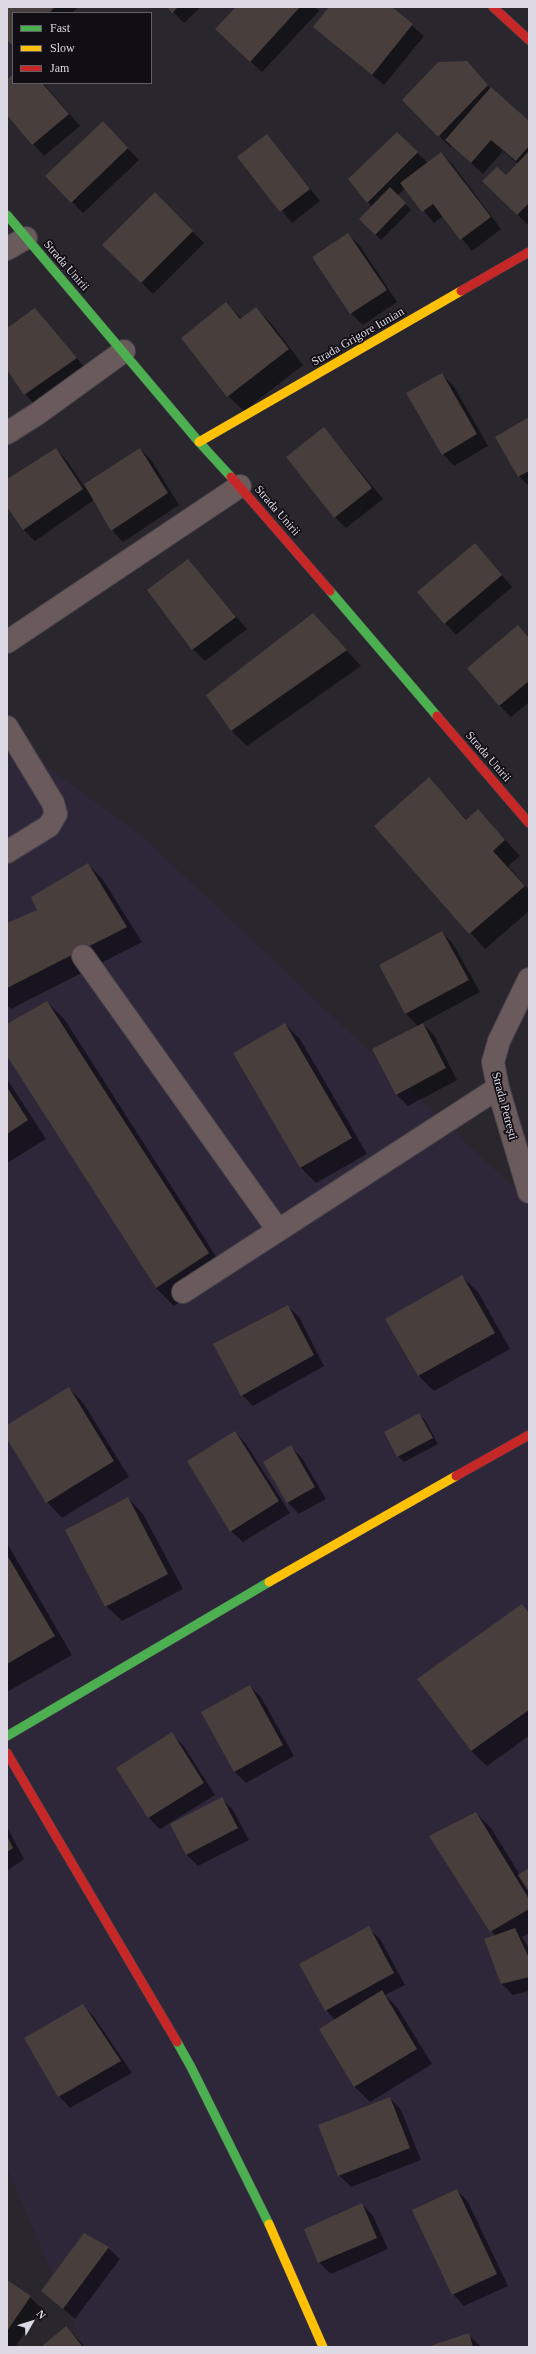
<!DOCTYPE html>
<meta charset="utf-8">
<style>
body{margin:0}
#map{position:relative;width:536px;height:2354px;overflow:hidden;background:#29262e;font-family:Georgia,serif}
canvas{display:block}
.frame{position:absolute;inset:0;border:8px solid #ddd9e4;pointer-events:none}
.legend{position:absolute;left:12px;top:12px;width:140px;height:72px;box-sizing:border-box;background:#100d14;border:1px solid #625f67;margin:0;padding:5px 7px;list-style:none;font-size:12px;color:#ddd9e4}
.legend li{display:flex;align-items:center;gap:8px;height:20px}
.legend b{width:20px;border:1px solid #625f67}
.north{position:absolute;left:12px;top:2302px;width:40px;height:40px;-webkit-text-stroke:3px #100d14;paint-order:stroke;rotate:51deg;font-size:11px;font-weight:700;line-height:16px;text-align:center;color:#ddd9e4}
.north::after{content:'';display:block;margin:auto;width:14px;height:18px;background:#ddd9e4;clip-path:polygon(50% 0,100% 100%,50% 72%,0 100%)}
</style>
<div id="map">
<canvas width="536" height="2354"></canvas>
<div class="frame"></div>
<ul class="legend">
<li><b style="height:5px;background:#4caf50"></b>Fast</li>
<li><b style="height:5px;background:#ffc107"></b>Slow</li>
<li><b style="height:5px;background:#c62828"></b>Jam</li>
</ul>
<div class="north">N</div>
</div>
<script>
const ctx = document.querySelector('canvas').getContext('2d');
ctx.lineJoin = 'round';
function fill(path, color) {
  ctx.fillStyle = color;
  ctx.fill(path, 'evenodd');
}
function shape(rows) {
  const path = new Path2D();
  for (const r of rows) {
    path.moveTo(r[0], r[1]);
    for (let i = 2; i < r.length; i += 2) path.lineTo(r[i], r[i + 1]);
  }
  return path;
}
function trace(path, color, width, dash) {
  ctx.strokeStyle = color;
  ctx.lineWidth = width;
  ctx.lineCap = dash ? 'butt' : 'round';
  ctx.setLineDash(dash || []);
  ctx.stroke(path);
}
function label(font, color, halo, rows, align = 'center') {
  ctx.font = font + ' Georgia,serif';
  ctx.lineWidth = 3.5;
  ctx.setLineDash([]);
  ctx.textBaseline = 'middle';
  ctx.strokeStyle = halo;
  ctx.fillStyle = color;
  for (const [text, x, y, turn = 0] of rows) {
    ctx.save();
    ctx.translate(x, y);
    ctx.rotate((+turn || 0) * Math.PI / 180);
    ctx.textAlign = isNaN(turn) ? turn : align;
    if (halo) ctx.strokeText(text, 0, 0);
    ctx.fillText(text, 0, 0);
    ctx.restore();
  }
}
fill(shape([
 [7,738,142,836,529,1202,529,2347,84,2347,7,2168]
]), '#2e273a');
fill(shape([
 [7,7,76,7,77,8,72,13,13,13,13,45,7,38],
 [168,7,201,7,184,23],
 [237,7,315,7,319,11,262,72,228,41],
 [330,7,390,7,424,36,384,85,314,27],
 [467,62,491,89,529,122,529,226,484,181,506,176,518,164,503,151,483,174,452,146,450,147,404,100],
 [13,76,13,83,43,83,80,126,44,156,7,114,7,81],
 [114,134,139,160,83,213,47,176],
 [397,134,428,163,441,153,453,165,501,229,472,251,443,216,434,223,405,188,397,196,411,210,381,240,360,219,372,207,368,202],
 [267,135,320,201,292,223,239,157],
 [155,194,204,243,153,294,104,245],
 [348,234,360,246,397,302,363,325,351,313],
 [226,303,242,319,256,308,271,323,303,365,244,411,228,396],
 [35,310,87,370,36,406,25,394,7,368,7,329],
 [441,374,453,385,488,446,454,466,443,454],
 [529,419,529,486,519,476],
 [324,428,383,499,346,528,335,517],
 [56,449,67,461,86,489,140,449,151,460,179,505,123,542,112,530,94,500,35,541,24,530,7,505,7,480],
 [475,544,512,587,456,635,418,592],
 [188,561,247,629,205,661,193,649,148,590],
 [313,614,361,666,247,746,232,731,207,695],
 [518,627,529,637,529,702,511,717,499,705],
 [429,779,467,820,478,811,520,856,508,866,529,890,529,911,485,949,375,826],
 [88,864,103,880,142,942,11,1009,7,1005,7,924,38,911],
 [442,932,453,944,480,992,422,1023,434,1035,457,1080,408,1106,396,1094,418,1026,406,1014,380,966],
 [47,1002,65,1020,226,1272,174,1306,156,1288,7,1054,7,1025],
 [285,1024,300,1039,367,1154,316,1183,301,1168,235,1053],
 [7,1079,46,1139,7,1163],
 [462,1277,478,1292,510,1349,434,1391,419,1376,387,1319],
 [288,1306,299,1317,324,1366,253,1406,242,1395],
 [69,1388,84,1404,129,1477,62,1518,47,1502,7,1437,7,1426],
 [419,1415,425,1420,438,1444,404,1462,398,1456],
 [235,1432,246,1444,290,1513,243,1542,231,1531],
 [291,1447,302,1458,326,1499,299,1514,288,1503,264,1462],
 [128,1498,143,1514,183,1589,122,1621,106,1606],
 [7,1543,72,1655,7,1692],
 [522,1605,529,1612,529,1736,487,1766,471,1751,419,1679],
 [250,1686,261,1697,294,1756,246,1783,234,1771],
 [171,1734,183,1745,215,1795,160,1829,149,1818,117,1768],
 [222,1799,233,1810,249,1840,198,1866,187,1855,171,1825],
 [476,1813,491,1828,520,1875,529,1869,529,1933,522,1937,529,1948,529,1991,513,1995,502,1984,485,1939,496,1936,491,1931],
 [7,1827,24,1859,7,1871],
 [368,1928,380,1939,405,1985,385,1995,397,2007,432,2064,370,2102,354,2086,335,2020,326,2010],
 [83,2006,94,2017,132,2073,70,2108,59,2096],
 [390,2098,401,2110,421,2160,351,2187,339,2175],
 [457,2190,468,2202,508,2286,464,2306,453,2294],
 [362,2204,373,2216,388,2249,331,2274,319,2262],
 [108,2248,120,2259,75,2319,43,2291],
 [7,2281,30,2297,42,2309,15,2347,7,2347],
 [66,2327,85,2347,42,2347],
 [468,2334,481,2347,429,2347]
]), '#0007');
fill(shape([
 [7,7,55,7,49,13,13,13,13,46,7,40],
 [167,7,178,7,172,13],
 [236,7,300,7,250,62,215,29],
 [329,7,392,7,413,24,372,75,313,27],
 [467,61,488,85,438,137,402,100,438,62],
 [13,74,13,83,42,83,69,114,32,145,7,115,7,80],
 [491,87,529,121,529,146,516,161,491,140,471,163,445,140],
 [103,121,128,148,71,203,45,176],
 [397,132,418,152,367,203,348,179],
 [267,134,310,189,280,212,237,157],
 [529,151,529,203,517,215,482,181,497,167,506,175],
 [441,152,491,217,460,240,433,204,422,212,400,183],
 [390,187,406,203,375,235,359,219],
 [155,192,193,231,141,283,102,245],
 [348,233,387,290,350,314,312,257],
 [226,302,240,319,256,307,289,349,227,397,181,338],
 [35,308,77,358,24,395,7,370,7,328],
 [442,373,477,434,442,455,406,393],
 [529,417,529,471,518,477,495,437],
 [324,427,372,488,334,518,286,457],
 [56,448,83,489,23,530,7,507,7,479],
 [140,448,168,493,111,531,84,484],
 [475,543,502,575,444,624,417,592],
 [188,559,236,617,192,650,147,590],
 [313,613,347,650,231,731,206,695],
 [518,625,529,638,529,681,499,706,467,668],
 [429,777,466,820,478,809,505,840,493,851,525,886,469,934,374,826],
 [88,863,127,927,7,988,7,923,37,910,31,897],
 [442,931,469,980,405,1014,379,965],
 [47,1001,209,1253,156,1288,7,1056,7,1024],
 [285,1023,352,1138,300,1168,233,1053],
 [423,1023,446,1068,396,1095,372,1049],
 [7,1087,28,1120,7,1134],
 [462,1275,495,1333,418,1376,385,1319],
 [288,1305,314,1355,241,1396,213,1344],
 [69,1387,114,1461,46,1503,7,1439,7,1425],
 [419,1413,433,1438,397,1457,384,1432],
 [235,1431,279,1501,230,1532,187,1461],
 [291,1445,315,1487,287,1503,263,1462],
 [128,1497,168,1574,105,1607,65,1530],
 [7,1555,55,1636,7,1664],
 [522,1604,529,1613,529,1710,471,1751,417,1679],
 [250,1685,283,1745,234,1772,201,1712],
 [172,1732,204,1783,148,1818,116,1768],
 [222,1797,238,1828,186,1855,170,1824],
 [476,1812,529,1899,529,1909,490,1932,429,1836],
 [7,1836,13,1848,7,1852],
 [529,1868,529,1892,518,1875],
 [369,1926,394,1973,325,2011,299,1964],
 [515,1928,529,1958,529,1977,501,1984,484,1939],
 [382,1990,417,2049,354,2087,319,2029],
 [83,2004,121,2061,58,2097,24,2038],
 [390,2097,410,2148,338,2176,318,2125],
 [457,2189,497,2274,452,2295,412,2210],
 [362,2203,377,2238,318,2263,304,2229],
 [84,2233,109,2247,63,2309,41,2291],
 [7,2280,31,2296,7,2331],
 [66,2326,83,2347,41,2347],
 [469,2333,473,2347,427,2347]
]), '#483e3b');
const street = shape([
 [7,249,26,238],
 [7,433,37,414,124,351],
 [7,642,240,486],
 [7,727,53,803,56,814,49,826,7,852],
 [83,956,278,1230],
 [529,979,499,1041,493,1062,498,1088,529,1192],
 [183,1292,498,1088]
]);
const fast = shape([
 [7,215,199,442,231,477],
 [330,591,437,716],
 [7,1736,269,1582],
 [177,2042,191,2067,269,2224]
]);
const slow = shape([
 [199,442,461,291],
 [269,1582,456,1476],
 [269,2224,323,2347]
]);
const jam = shape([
 [493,7,529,40],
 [461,291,529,252],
 [231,477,330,591],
 [437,716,529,823],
 [456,1476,529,1435],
 [7,1753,177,2042]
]);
trace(street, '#47434a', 24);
trace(fast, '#47434a', 10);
trace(slow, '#47434a', 10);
trace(jam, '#47434a', 10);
trace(street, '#6a5a5b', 22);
trace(fast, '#4caf50', 9);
trace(slow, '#ffc107', 9);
trace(jam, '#c62828', 9);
label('12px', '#ddd9e4', '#100d14', [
 ["Strada Unirii",66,266,49],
 ["Strada Grigore Iunian",358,337,-30],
 ["Strada Unirii",277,511,49],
 ["Strada Unirii",488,757,49],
 ["Strada Petrești",504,1106,75]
]);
</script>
